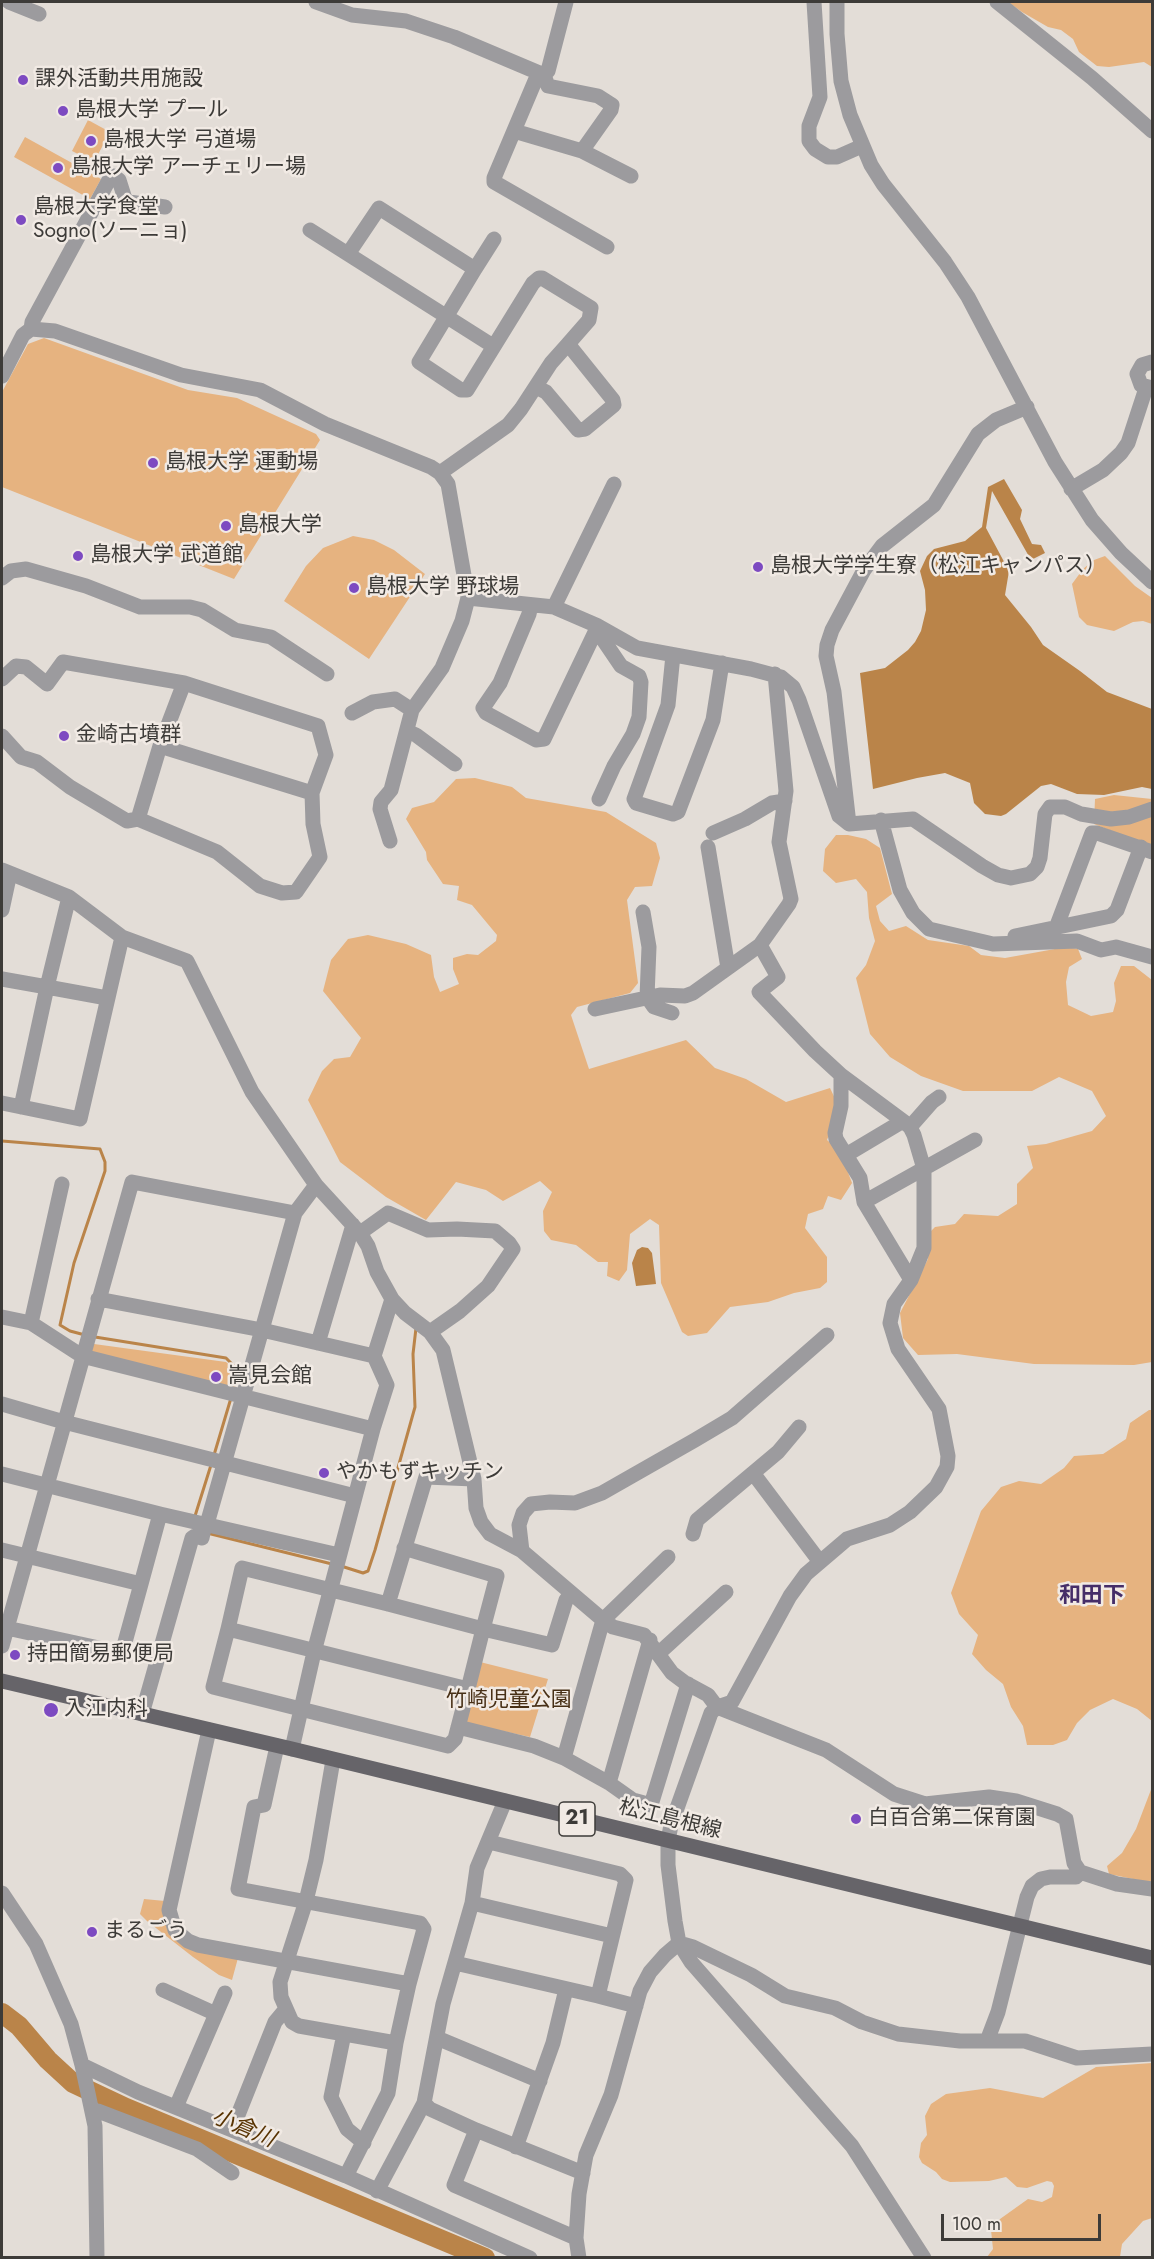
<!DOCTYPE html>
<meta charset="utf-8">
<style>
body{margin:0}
#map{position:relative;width:1154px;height:2259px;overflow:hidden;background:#e3ddd7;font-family:Jost,sans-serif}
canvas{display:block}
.frame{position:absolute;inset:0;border:3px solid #3d3b38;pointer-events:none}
.scale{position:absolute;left:941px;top:2214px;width:160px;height:27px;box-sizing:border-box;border:3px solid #3d3b38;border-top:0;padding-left:8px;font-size:18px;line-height:21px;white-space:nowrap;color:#3d3b38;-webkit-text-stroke:4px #f1eae4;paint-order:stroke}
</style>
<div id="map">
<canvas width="1154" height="2259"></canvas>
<div class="frame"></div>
<div class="scale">100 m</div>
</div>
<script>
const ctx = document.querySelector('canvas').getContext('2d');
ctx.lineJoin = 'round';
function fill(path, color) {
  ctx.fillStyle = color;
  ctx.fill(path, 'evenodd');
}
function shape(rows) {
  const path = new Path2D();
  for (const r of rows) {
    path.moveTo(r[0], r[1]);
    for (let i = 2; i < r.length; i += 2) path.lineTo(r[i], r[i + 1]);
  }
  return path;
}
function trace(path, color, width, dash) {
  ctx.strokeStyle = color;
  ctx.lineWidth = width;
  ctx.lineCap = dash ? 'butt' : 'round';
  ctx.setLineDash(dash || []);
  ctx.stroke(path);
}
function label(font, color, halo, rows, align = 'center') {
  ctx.font = font + ' Jost,"Noto Sans JP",sans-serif';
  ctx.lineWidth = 5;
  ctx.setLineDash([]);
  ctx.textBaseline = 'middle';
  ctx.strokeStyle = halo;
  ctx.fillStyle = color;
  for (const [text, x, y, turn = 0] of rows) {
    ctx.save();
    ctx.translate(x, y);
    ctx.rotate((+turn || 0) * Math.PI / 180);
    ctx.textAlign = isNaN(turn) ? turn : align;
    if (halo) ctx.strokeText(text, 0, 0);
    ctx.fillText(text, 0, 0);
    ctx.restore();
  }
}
fill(shape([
 [1008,2,1152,2,1152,67,1144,62,1109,67,1097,66,1079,52,1073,39,1061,30,1048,27,1022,12],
 [88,120,110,132,94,162,72,151],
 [25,137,101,179,90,199,14,157],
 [44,338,188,390,237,398,316,434,320,440,234,579,2,487,2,392,28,344],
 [353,536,374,540,394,550,425,574,369,659,284,601,306,566,323,548],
 [1105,556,1135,586,1152,598,1152,624,1143,621,1133,622,1114,631,1087,625,1079,617,1072,584,1083,569,1094,560],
 [475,778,512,787,526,798,606,812,656,843,660,858,652,886,635,887,627,900,638,983,630,993,577,1007,571,1015,589,1069,686,1040,715,1068,746,1079,786,1102,830,1088,839,1107,827,1140,840,1151,852,1183,841,1200,828,1196,823,1209,808,1214,805,1228,827,1257,827,1282,820,1288,794,1293,768,1302,730,1307,707,1333,688,1336,682,1332,661,1283,659,1225,650,1219,630,1234,627,1270,619,1281,607,1276,608,1262,598,1262,576,1245,551,1240,544,1231,543,1211,552,1192,540,1181,503,1201,486,1190,456,1182,426,1220,386,1197,340,1162,308,1100,322,1071,334,1059,350,1057,361,1038,323,991,331,960,348,939,368,935,406,944,431,955,434,977,440,992,459,984,453,969,453,958,467,954,478,955,496,941,497,935,472,905,457,900,459,886,443,884,427,860,426,852,406,819,412,808,434,802,456,779],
 [1114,795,1152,799,1152,847,1094,824,1095,799],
 [836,835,848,835,866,839,880,848,892,894,876,906,880,921,889,931,906,926,928,940,969,946,981,955,1005,958,1066,947,1078,949,1082,959,1069,967,1066,982,1068,1005,1091,1016,1113,1012,1116,1001,1114,983,1121,966,1134,966,1152,980,1152,1362,1134,1365,1034,1364,957,1354,918,1355,903,1338,900,1313,928,1259,929,1233,935,1227,955,1224,964,1214,998,1216,1017,1204,1017,1184,1033,1168,1027,1146,1046,1144,1092,1131,1106,1116,1092,1091,1059,1077,1032,1091,963,1091,921,1076,890,1057,870,1034,856,978,866,965,875,941,869,918,867,892,856,879,836,883,823,871,825,849],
 [94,1344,226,1362,233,1368,235,1374,231,1388,97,1356,91,1350],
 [1149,1410,1152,1410,1152,1721,1137,1709,1113,1699,1090,1710,1077,1723,1067,1740,1053,1745,1027,1745,1023,1726,1011,1707,1003,1684,986,1670,972,1654,978,1635,959,1614,951,1593,981,1511,1001,1487,1019,1481,1041,1484,1064,1468,1074,1456,1103,1454,1126,1439,1130,1423],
 [480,1662,548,1679,530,1737,466,1723],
 [1152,1787,1152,1883,1109,1874,1107,1866,1122,1853,1136,1829],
 [144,1899,165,1901,169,1929,238,1958,232,1980,219,1975,193,1957,147,1921,140,1914],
 [1152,2063,1152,2218,1143,2221,1122,2244,1120,2257,987,2257,993,2249,991,2230,1000,2219,1028,2199,1042,2202,1052,2197,1054,2186,1052,2182,1047,2181,1027,2188,1017,2187,1006,2177,989,2181,950,2182,942,2179,936,2172,922,2163,919,2157,921,2143,927,2135,925,2116,931,2104,946,2094,990,2088,1043,2098,1096,2067]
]), '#e6b380');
fill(shape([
 [1004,479,1022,510,1020,519,1032,544,1041,545,1045,553,1031,560,992,491,986,528,1009,571,1005,595,1031,627,1043,645,1080,671,1107,692,1152,709,1152,789,1142,787,1104,795,1077,794,1051,784,1041,786,1006,814,1001,816,985,814,974,803,970,783,945,773,917,778,873,789,860,673,885,668,908,650,915,642,921,631,926,610,925,590,920,571,927,556,934,549,965,541,982,527,988,487],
 [642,1247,648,1248,652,1253,656,1284,636,1286,632,1263,637,1250]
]), '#ba8449');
trace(shape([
 [2,1141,100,1149,105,1162,105,1171,74,1263,60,1325,70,1331,85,1335],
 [95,1337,226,1358,239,1371,233,1389],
 [214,1455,231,1398],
 [195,1516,211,1465],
 [207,1533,332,1564],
 [341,1566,363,1573,368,1571,375,1550,415,1407,413,1354,416,1328]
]), '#ba8449', 3);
trace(shape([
 [2,2013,19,2026,48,2060,73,2083,126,2108,485,2258]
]), '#ba8449', 20);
trace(shape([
 [9,2,39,14],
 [316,2,352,15,406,21,454,37,544,75,548,71,566,2],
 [814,2,820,97,809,126,809,141,815,149,828,157,837,157,862,146],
 [837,2,837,34,841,81,850,115,871,165,883,184,945,262,968,297,1055,462,1092,520,1121,553,1152,582],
 [997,2,1092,78,1152,131],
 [538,74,494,178,494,182,607,247],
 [544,75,548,86,598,96,612,105,611,110,582,151],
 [514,131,582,151,631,176],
 [310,230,493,346],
 [348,254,379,208,475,269,494,239],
 [475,269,419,362,461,390,467,390,533,283,539,278,542,278,591,308,589,320,568,344,613,400,614,405,585,429,578,430,546,392,536,387],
 [31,329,32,322,110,178,114,176,119,180,125,199,129,202,165,207],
 [1152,362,1142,365,1137,374,1141,385,1152,388],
 [2,376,23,335,31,329,55,331,181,375,260,390,325,424,431,467,440,473,448,484,468,598,554,607,598,626,637,648,751,669,781,677,793,687,799,700,839,816,849,824,913,819,982,866,998,875,1011,878,1030,874,1037,867,1040,858,1045,814,1050,807,1065,807,1081,814,1111,819,1129,817,1152,809],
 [440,473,508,425,521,409,551,363,568,344],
 [1071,489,1103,470,1121,453,1128,443,1146,388],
 [2,578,11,571,26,569,86,586,140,607,190,607,202,610,235,630,271,637,327,674],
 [531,605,529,614,500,683,483,708,486,713,536,740,544,739,598,626],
 [554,607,614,484],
 [598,626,604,641,621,666,639,676,641,682,639,717,633,734,614,766,599,799],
 [673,655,668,705,634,799,636,803,673,814,678,812,713,720,722,663],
 [2,679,16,666,26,667,47,684,63,662,184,683,318,726,326,755,312,793,313,824,320,857,296,892,282,893,260,886,217,852,138,819,127,821,70,787,37,762,21,757,2,736],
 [352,713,373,702,395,699,412,710],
 [407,731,416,735,455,764],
 [160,746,312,793],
 [138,819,160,746,184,683],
 [881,820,900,890,913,913,929,929,993,944,1077,941,1101,950,1116,947,1152,957],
 [849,824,834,692,826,656,827,645,832,630,864,570,882,546,934,505,978,434,996,420,1027,407],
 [713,833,745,819,772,803,785,801],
 [390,841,380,809,381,802,391,790,412,710,442,668,462,621,468,598],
 [708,847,728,968],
 [2,870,69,897,122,937,187,961,252,1092,316,1185,360,1233,368,1246,377,1272,392,1299,405,1313,430,1332,443,1350,474,1479,476,1508,481,1522,490,1534,522,1551,603,1620,613,1627,644,1635,672,1673,684,1682,708,1695,717,1707,826,1750,894,1794,925,1804,989,1797,1016,1801,1057,1814,1066,1819,1074,1863,1080,1872,1117,1884,1152,1889],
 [2,910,10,873],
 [643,912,649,947,647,997,654,1007,672,1013],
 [1056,928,1092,833,1097,833,1152,852],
 [1015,936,1111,916,1117,910,1141,847],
 [760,945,778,977,759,992,815,1051,841,1075,903,1121,910,1127,914,1135,924,1169,924,1248,911,1280,894,1304,890,1323,898,1349,939,1409,948,1456,947,1467,936,1487,910,1512,890,1525,847,1539,806,1574,790,1596,732,1702,717,1707,711,1713,671,1825,668,1841,668,1865,675,1921,679,1943,691,1962,852,2146,924,2258],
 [2,979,47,987,69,897],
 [595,1009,660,995,685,996,693,993,760,945,789,904,791,899,779,842,786,791,775,674],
 [841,1075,841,1106,835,1133,836,1139,860,1178,864,1202,911,1280],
 [2,1103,80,1119,122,937],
 [21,1107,47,987,107,998],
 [910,1127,932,1102,939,1097],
 [846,1155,903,1121],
 [864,1202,975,1140],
 [360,1233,388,1213,428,1230,457,1229,495,1231,509,1243,513,1249,488,1286,460,1311,430,1332],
 [98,1299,262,1330,374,1356,387,1385,373,1429],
 [2,1317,31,1323,82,1356,373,1429,314,1652,292,1749],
 [31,1323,62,1184],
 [318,1343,353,1225],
 [374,1356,392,1299],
 [2,1404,64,1422,355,1496],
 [753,1473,820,1562],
 [2,1474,160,1514,339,1555],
 [207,1524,295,1213,316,1185],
 [693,1534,697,1520,778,1452,799,1427],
 [404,1548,497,1576,483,1629,552,1645,566,1600,571,1594],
 [2,1550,141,1584,160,1514],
 [522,1551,519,1525,523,1513,531,1504,550,1502,575,1503,602,1493,695,1440,732,1418,827,1335],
 [388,1604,426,1477,474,1479],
 [2,1627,122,1653,141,1584],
 [228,1629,242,1568,388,1604,483,1629,468,1689,455,1739,448,1746,213,1687,228,1629,468,1689],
 [2,1646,132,1182,295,1213],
 [658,1654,726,1592],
 [142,1714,192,1538,195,1536,202,1538,205,1524],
 [458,1727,534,1746,564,1758,609,1783,633,1800,651,1805,688,1684],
 [209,1730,169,1910,175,1930,188,1941,198,1945,409,1984],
 [277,1746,264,1805,254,1807,238,1889,420,1923,424,1929,409,1984,396,2043,388,2093,346,2176],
 [564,1758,603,1620,668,1557],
 [333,1760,316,1860,306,1901,280,1982,281,1997,292,2022,299,2026,396,2043],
 [609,1783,650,1640],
 [489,1842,620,1874,626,1880,598,1996,636,2006],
 [2,1893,36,1944,71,2024,82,2065,95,2126,97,2258],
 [472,1903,612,1936],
 [679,1943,693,1947,751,1975,785,1996,835,2008,862,2022,898,2034,960,2041,1025,2041,1077,2058,1152,2054],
 [455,1963,598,1996],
 [163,1990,216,2014],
 [344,2034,331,2097,347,2129,364,2143],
 [437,2038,540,2081],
 [987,2041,998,2012,1027,1897,1032,1886,1041,1879,1050,1877,1076,1877,1080,1872],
 [82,2065,138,2092,346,2176,530,2258],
 [424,2103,443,2004,472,1903,477,1868,505,1801],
 [176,2107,225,1993],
 [98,2111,197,2149,232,2173],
 [232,2130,275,2022,285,2010],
 [516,2147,553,2043,566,1989],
 [377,2191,424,2103,430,2109,476,2130],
 [576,2238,454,2185,476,2130,583,2173],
 [579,2258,576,2238,579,2194,586,2155,611,2095,640,1991,650,1972,665,1955,679,1943]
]), '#9c9b9e', 15);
trace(shape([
 [2,1681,292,1749,1152,1958]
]), '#666469', 15);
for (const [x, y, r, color] of [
 [23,80,6,"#7d4ac1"],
 [63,111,6,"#7d4ac1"],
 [91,141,6,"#7d4ac1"],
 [58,168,6,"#7d4ac1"],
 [21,220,6,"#7d4ac1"],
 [153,463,6,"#7d4ac1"],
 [226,526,6,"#7d4ac1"],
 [78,556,6,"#7d4ac1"],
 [758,567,6,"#7d4ac1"],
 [354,588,6,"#7d4ac1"],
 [64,736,6,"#7d4ac1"],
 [216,1377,6,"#7d4ac1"],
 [324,1473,6,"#7d4ac1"],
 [15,1655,6,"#7d4ac1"],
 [51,1710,8,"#7d4ac1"],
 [856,1819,6,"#7d4ac1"],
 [92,1932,6,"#7d4ac1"]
]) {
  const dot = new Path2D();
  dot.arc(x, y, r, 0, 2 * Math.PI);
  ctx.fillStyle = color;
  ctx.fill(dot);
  trace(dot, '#f1eae4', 2);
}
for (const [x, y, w] of [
 [577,1819,36]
]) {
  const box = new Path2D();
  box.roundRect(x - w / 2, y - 17, w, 34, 4.5);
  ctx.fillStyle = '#f1eae4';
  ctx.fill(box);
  trace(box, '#3d3b38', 1.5);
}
label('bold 20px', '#3d3b38', null, [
 ["21",577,1819]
]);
label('21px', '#3d3b38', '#f1eae4', [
 ["課外活動共用施設",35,80],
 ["島根大学 プール",75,111],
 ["島根大学 弓道場",103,141],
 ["島根大学 アーチェリー場",70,168],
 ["島根大学食堂",33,208],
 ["Sogno(ソーニョ)",33,232],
 ["島根大学 運動場",165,463],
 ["島根大学",238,526],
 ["島根大学 武道館",90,556],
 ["島根大学学生寮（松江キャンパス）",770,567],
 ["島根大学 野球場",366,588],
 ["金崎古墳群",76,736],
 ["嵩見会館",228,1377],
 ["やかもずキッチン",336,1473],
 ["持田簡易郵便局",27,1655],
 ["入江内科",64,1710],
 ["白百合第二保育園",868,1819],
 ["まるごう",104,1932]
], 'left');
label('21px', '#483016', '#f1eae4', [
 ["竹崎児童公園",509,1701]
]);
label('21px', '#3d3b38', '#f1eae4', [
 ["松江島根線",670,1820,14]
]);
label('bold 22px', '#452d68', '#f1eae4', [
 ["和田下",1092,1597]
]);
label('italic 22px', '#583302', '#f1eae4', [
 ["小倉川",243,2129,23]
]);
</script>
